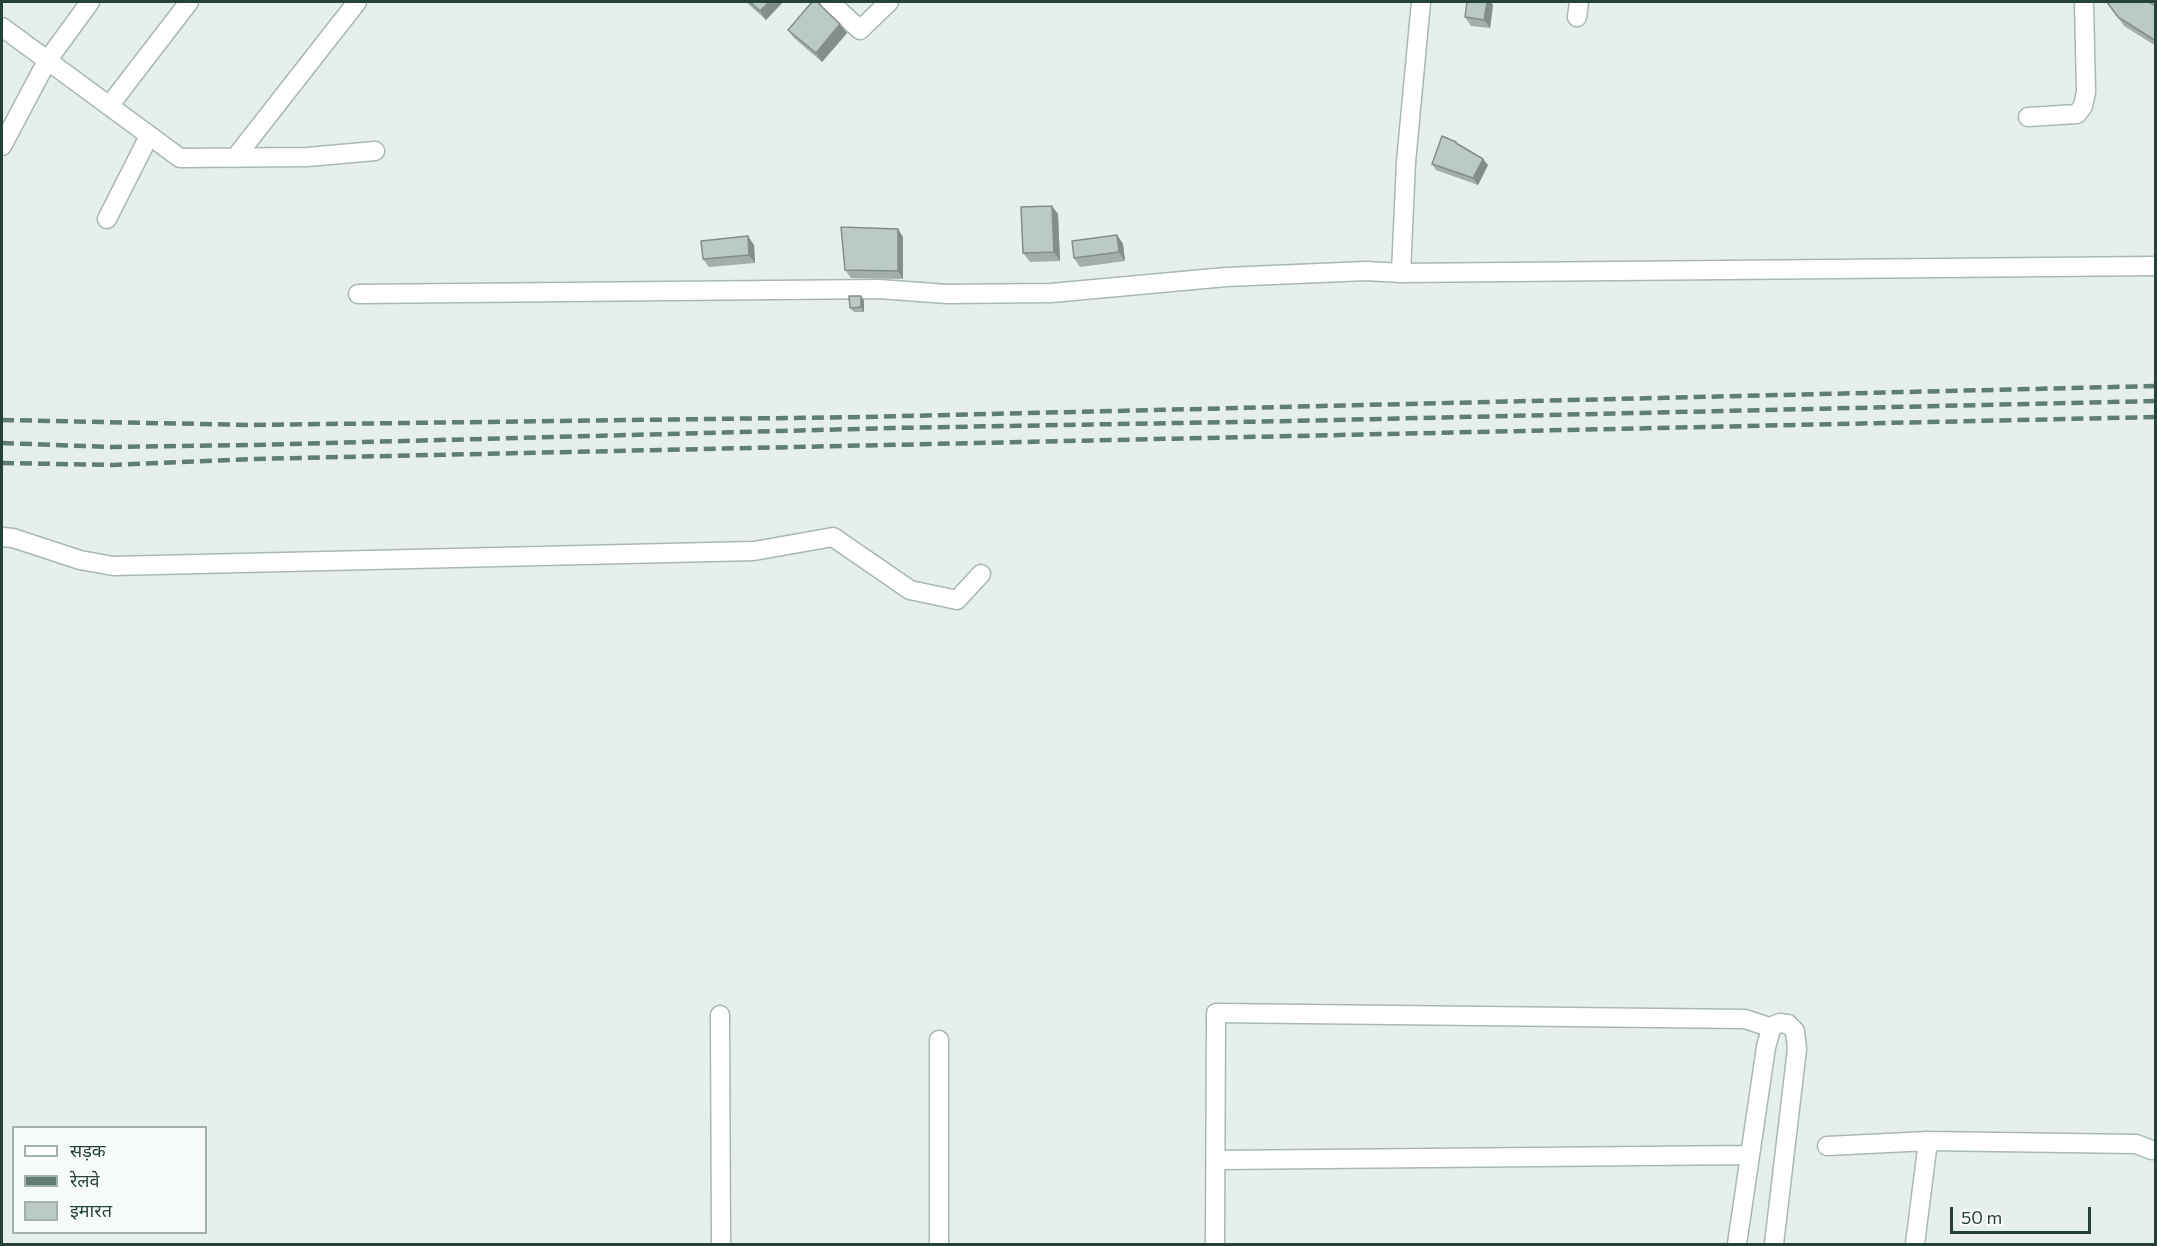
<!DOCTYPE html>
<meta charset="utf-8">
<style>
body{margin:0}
#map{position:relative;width:2157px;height:1246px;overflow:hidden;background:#e6efeb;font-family:Commissioner,"Noto Sans Devanagari",sans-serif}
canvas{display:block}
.frame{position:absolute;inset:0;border:3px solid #24423a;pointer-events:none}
.legend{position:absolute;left:12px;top:1126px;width:195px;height:108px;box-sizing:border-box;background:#f7fbf9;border:2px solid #a3b1ad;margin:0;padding:8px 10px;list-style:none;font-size:18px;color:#24423a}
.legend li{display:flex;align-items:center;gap:12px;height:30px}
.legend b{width:30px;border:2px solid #a3b1ad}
.scale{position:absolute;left:1950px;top:1207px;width:141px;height:27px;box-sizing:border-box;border:3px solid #24423a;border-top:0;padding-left:8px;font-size:18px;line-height:21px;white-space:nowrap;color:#24423a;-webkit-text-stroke:4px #f7fbf9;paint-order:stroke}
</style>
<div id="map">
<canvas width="2157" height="1246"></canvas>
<div class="frame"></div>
<ul class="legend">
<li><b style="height:8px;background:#fff"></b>सड़क</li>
<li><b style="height:8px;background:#5f7d75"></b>रेलवे</li>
<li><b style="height:16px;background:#bbcac4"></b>इमारत</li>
</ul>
<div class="scale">50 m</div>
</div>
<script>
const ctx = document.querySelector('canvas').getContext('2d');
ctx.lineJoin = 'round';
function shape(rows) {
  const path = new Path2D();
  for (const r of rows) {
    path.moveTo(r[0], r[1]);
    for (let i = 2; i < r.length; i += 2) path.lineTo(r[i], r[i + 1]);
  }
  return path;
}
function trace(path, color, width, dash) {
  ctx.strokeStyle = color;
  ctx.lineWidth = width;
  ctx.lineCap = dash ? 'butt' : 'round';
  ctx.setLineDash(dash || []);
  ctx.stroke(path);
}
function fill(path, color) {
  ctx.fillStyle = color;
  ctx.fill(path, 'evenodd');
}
const minor = shape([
 [830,2,860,30,889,2],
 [1577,17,1579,2],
 [2,27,180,158,307,157,375,151],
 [109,106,189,2],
 [2028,117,2077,114,2083,106,2086,92,2084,2],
 [2,146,47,61,90,2],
 [235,158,357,2],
 [107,219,149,136],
 [1401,273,1406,162,1421,2],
 [358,294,879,289,947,294,1051,293,1226,277,1366,271,1401,273,2156,266],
 [2,537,13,538,80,560,113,566,754,551,833,537,910,590,957,600,981,574],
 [720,1015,721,1244],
 [939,1040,939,1244],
 [1827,1146,1928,1141,2136,1144,2152,1150],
 [1216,1160,1749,1155],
 [1215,1244,1216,1013,1745,1019,1772,1028],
 [1737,1244,1766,1047,1772,1026,1780,1023,1788,1024,1795,1031,1797,1049,1774,1244],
 [1915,1244,1928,1141]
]);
trace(minor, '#a8b8b2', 21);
trace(minor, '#fff', 18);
trace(shape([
 [2,420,251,425,863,417,2156,386],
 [2,443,111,447,252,445,893,428,1292,421,2156,401],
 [2,463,113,465,251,459,2156,417]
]), '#5f7d75', 4.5, [12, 6]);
fill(shape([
 [746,2,783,2,766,20],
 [1467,2,1491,2,1493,5,1490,28,1471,26,1465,17],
 [2107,2,2156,6,2156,46,2124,26],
 [840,24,847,33,822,62,794,38,788,30],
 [1458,145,1483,159,1488,165,1478,185,1436,170,1432,164],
 [1058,214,1060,261,1030,262,1023,253],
 [1117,235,1123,244,1125,261,1080,267,1074,258],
 [903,237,903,279,851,278,845,270],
 [754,245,755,263,709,267,703,259],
 [864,300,864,312,854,312,850,308]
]), '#a1aea9');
fill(shape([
 [769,2,783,2,766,20,760,11],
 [1487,2,1491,2,1493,5,1490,28,1484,20],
 [840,24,847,33,822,62,816,53],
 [1483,159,1488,165,1478,185,1473,178],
 [1052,206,1058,214,1060,261,1054,252],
 [898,229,903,237,903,279,898,271],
 [1117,235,1123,244,1125,261,1119,252],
 [748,236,754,245,755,263,749,255],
 [861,296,864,300,864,312,861,307]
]), '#838d89');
const building = shape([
 [750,2,769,2,760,11,750,2],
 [812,2,817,2,840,24,816,53,788,30,812,2],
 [1467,2,1487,2,1484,20,1465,17,1467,2],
 [2107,2,2149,2,2156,6,2156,41,2118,17,2107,2],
 [1442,136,1456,142,1456,143,1483,159,1473,178,1432,164,1442,136],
 [1052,206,1054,252,1023,253,1021,207,1052,206],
 [841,227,898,229,898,271,845,270,841,227],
 [1117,235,1119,252,1074,258,1072,241,1117,235],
 [748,236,749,255,703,259,701,241,748,236],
 [849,296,861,296,861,307,850,308,849,296]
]);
fill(building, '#bbcac4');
trace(building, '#838d89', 1.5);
</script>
